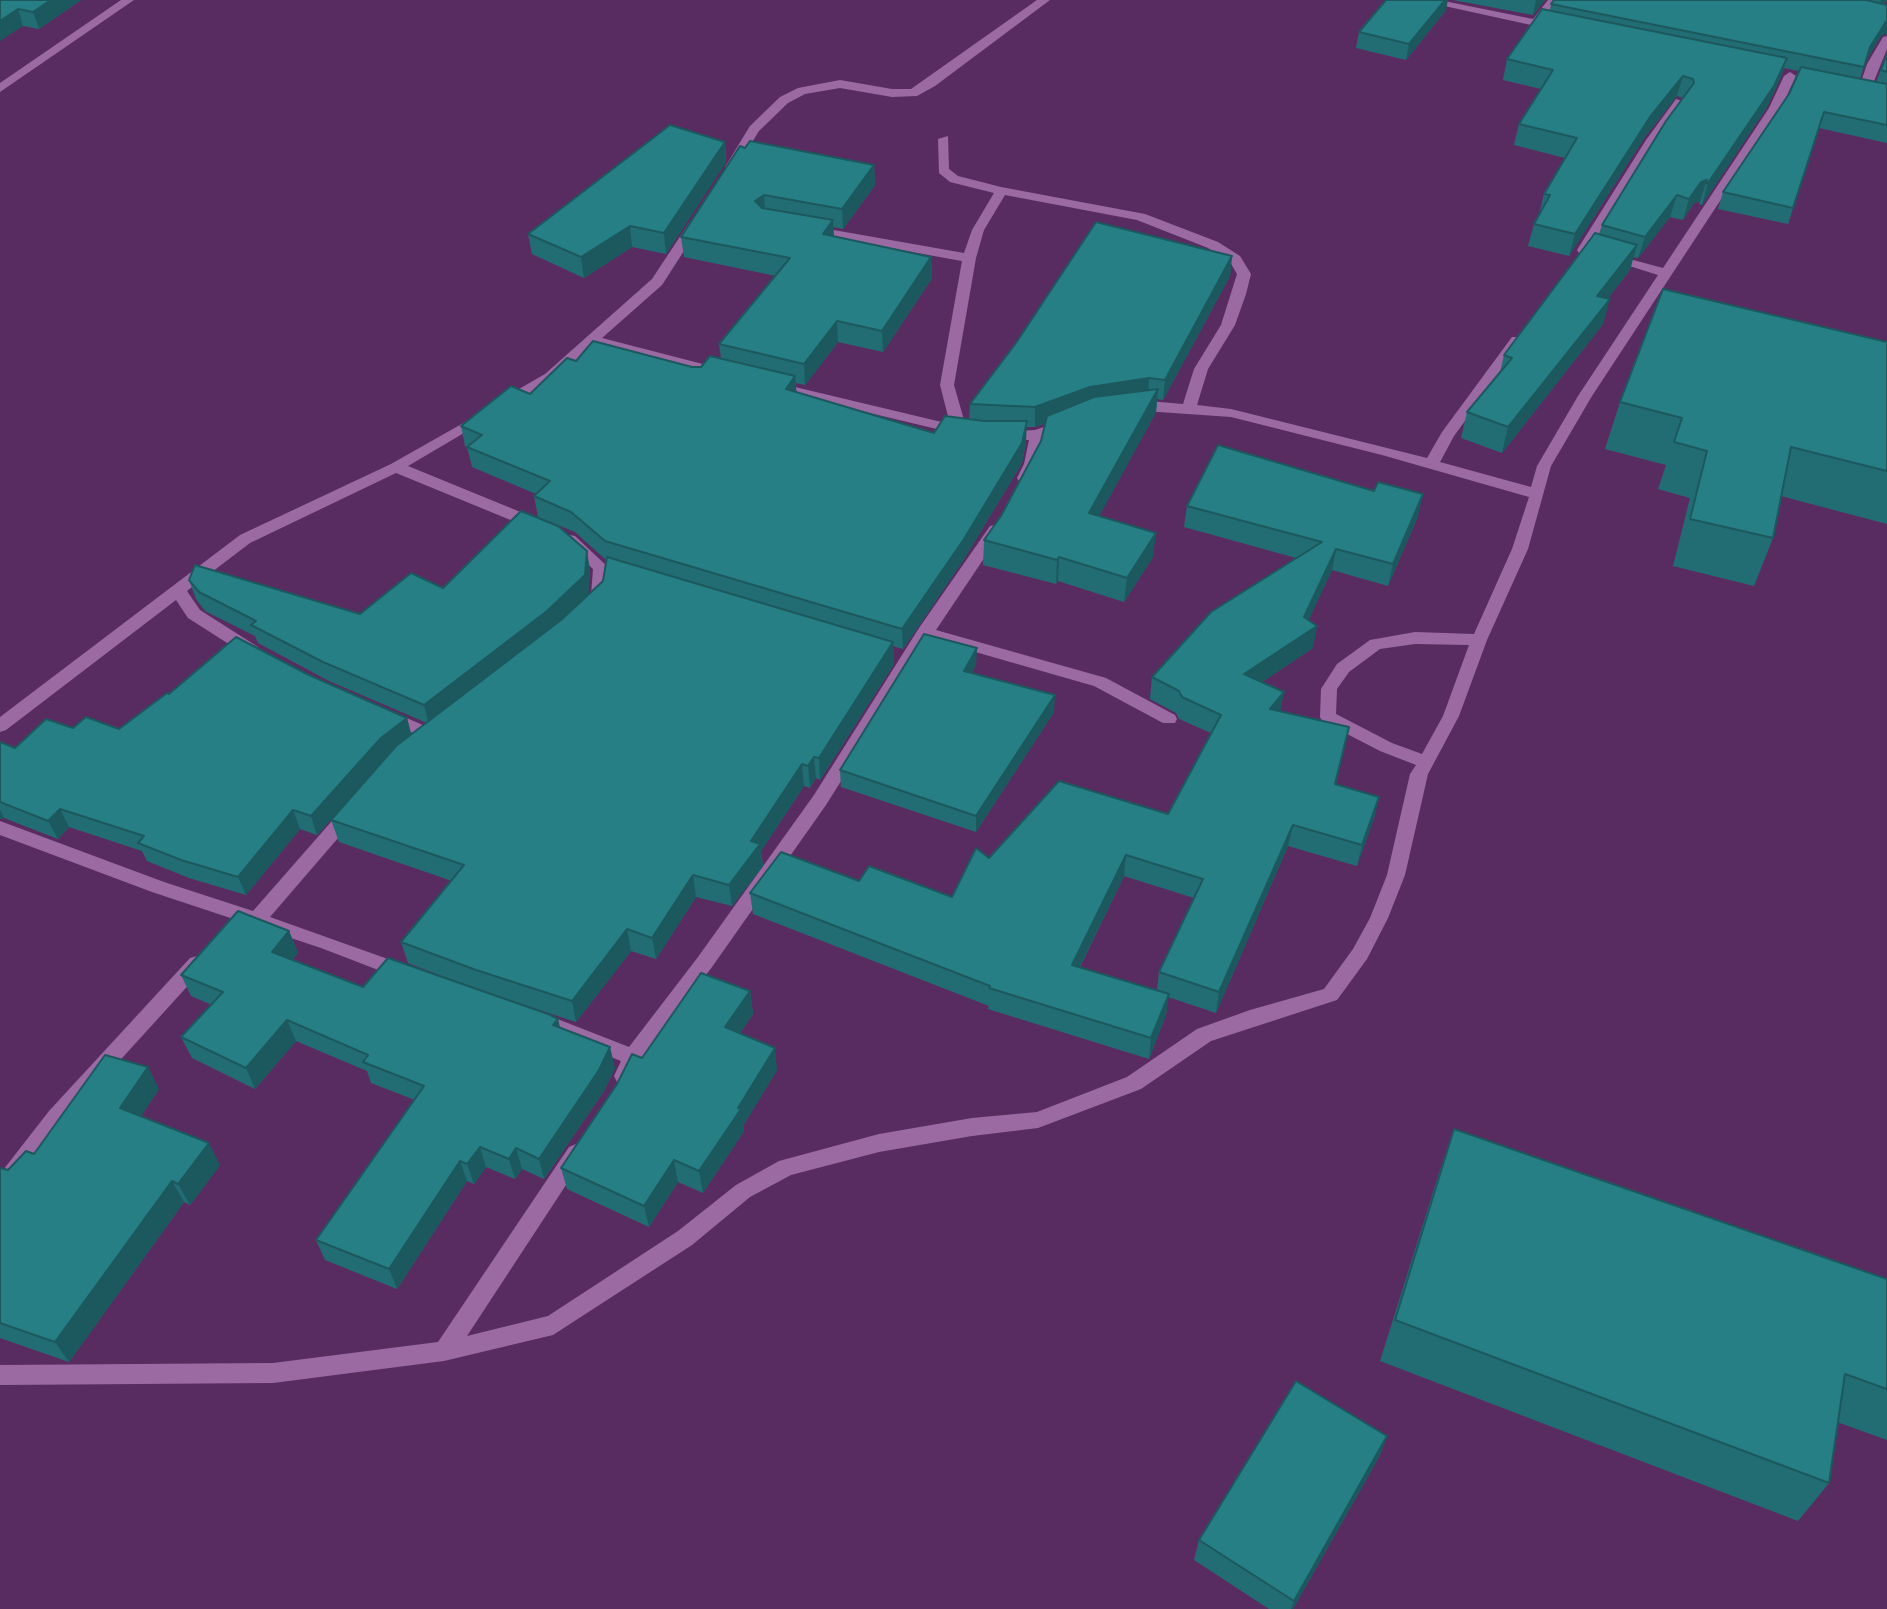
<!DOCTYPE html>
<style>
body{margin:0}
canvas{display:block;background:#592c61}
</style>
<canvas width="1887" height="1609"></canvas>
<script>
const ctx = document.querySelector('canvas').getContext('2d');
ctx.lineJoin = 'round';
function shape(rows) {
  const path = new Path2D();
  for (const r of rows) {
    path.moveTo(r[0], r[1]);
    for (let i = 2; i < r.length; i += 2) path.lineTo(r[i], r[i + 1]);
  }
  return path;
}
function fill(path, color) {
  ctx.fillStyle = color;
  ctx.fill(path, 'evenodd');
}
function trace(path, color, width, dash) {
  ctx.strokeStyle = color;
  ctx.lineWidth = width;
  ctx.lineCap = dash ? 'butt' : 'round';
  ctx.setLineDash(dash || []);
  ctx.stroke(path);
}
fill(shape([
 [121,0,134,0,0,92,0,83,121,0],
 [1037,0,1050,0,935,86,917,96,892,97,840,88,805,94,788,103,759,131,735,170,731,171,725,167,750,126,780,97,798,88,840,80,892,89,911,89,1037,0],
 [1417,0,1439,0,1533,19,1548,0,1560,0,1543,21,1560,27,1554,30,1417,0],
 [1887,36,1887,49,1870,91,1860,94,1858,91,1867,64,1883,37,1887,36],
 [1790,72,1796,76,1781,108,1592,396,1551,466,1528,549,1487,640,1459,716,1428,774,1405,875,1388,918,1367,959,1337,1000,1211,1041,1141,1089,1038,1128,972,1136,879,1152,791,1175,750,1197,692,1245,553,1335,444,1361,273,1383,0,1385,0,1365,273,1363,438,1342,569,1147,576,1144,583,1147,586,1153,583,1159,467,1336,548,1316,678,1231,736,1185,779,1161,879,1134,972,1118,1037,1112,1127,1077,1197,1029,1250,1010,1324,989,1353,949,1370,918,1387,875,1410,774,1416,765,1380,751,1322,721,1320,717,1321,689,1337,664,1370,640,1415,632,1474,634,1512,549,1529,497,1382,455,1231,417,1130,410,1128,407,1130,404,1148,401,1183,404,1194,369,1221,325,1237,274,1230,262,1208,248,1137,220,1005,195,984,230,976,258,954,385,966,427,969,431,967,434,962,435,769,389,769,383,774,382,950,424,940,385,962,261,811,234,805,230,811,226,964,253,972,230,994,193,950,182,939,173,938,139,948,136,949,169,958,176,1001,187,1145,214,1218,242,1240,256,1251,274,1246,294,1235,325,1208,369,1197,405,1231,409,1427,458,1442,432,1512,337,1522,337,1524,340,1454,436,1440,462,1531,487,1537,466,1578,396,1658,275,1604,258,1611,254,1663,268,1769,108,1784,76,1790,72],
 [1415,644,1469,645,1443,716,1422,754,1392,743,1336,714,1337,689,1349,672,1380,649,1415,644],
 [1676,99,1686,102,1658,141,1589,253,1579,253,1577,250,1646,140,1676,99],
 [694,222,700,226,662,285,602,338,722,369,722,375,717,376,595,344,555,380,510,406,500,406,500,400,545,374,652,279,689,223,694,222],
 [481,413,488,417,486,420,408,466,540,520,543,524,540,528,530,528,396,473,250,543,187,591,200,610,258,647,260,651,258,655,246,655,188,618,176,600,6,730,0,732,0,717,240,535,391,464,481,413],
 [1064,420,1071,424,1069,427,1044,438,1038,464,1031,478,1029,481,1019,481,1017,478,1024,464,1029,440,1003,440,998,438,996,435,998,432,1035,430,1064,420],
 [995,525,1003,530,936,630,1106,678,1175,715,1177,719,1175,723,1163,723,1094,686,930,639,826,805,712,967,640,1062,631,1082,624,1084,617,1082,614,1076,621,1061,530,1025,527,1019,530,1013,537,1011,629,1047,698,957,814,795,919,628,990,526,995,525],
 [570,535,575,536,609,568,607,597,597,608,591,609,583,604,591,595,593,569,565,544,562,540,570,535],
 [388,710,437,731,439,735,431,741,382,720,380,716,388,710],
 [351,804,357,806,360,811,357,816,270,917,413,968,415,973,413,978,406,981,399,978,321,948,152,892,0,835,0,821,164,882,253,911,345,806,351,804],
 [197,956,204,958,206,963,204,968,63,1123,7,1196,0,1199,0,1174,49,1111,190,958,197,956]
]), '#9b6aa3');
fill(shape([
 [0,0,81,0,39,29,23,26],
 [1453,0,1545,0,1533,15],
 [1554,0,1887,0,1887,1,1884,4,1881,36,1866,60,1860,79,1876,82,1887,54,1887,143,1819,128,1788,224,1718,209,1723,192,1789,94,1799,71,1784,68,1780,79,1767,107,1702,205,1699,204,1700,201,1694,203,1683,220,1670,217,1638,258,1633,257,1630,270,1608,298,1603,324,1502,453,1461,438,1467,412,1500,372,1504,355,1599,234,1602,225,1683,98,1677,96,1644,138,1569,256,1528,246,1534,224,1539,215,1544,194,1565,158,1514,145,1519,124,1541,89,1503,80,1507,59,1550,10,1551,4],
 [1446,10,1406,60,1356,48,1359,32],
 [725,142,726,162,666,254,632,247,584,278,532,254,528,234],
 [745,148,874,165,875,185,843,229,833,227,834,236,931,257,932,278,883,352,838,342,805,385,796,383,796,392,934,433,969,420,970,404,1232,256,1230,276,1163,400,1157,399,1156,412,1099,516,1153,557,1124,602,1058,581,1056,584,983,565,984,540,1001,516,1041,441,1046,423,1035,427,1026,427,1026,442,1022,463,964,559,903,649,893,646,894,664,820,780,816,778,810,788,804,786,761,851,763,866,732,906,696,897,656,959,631,951,576,1022,497,996,560,1028,615,1068,604,1091,544,1179,522,1169,515,1179,486,1167,474,1184,467,1181,397,1289,325,1260,316,1240,415,1100,371,1083,367,1071,296,1041,255,1089,192,1058,181,1037,212,1005,191,996,181,975,289,931,298,953,292,960,363,987,468,986,408,963,401,942,452,881,339,842,331,820,387,756,317,835,300,829,246,895,189,878,147,861,142,851,69,827,58,839,4,818,0,819,0,742,15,748,73,728,119,729,169,694,309,675,407,718,411,735,427,723,329,681,258,643,255,636,205,611,196,599,189,580,360,614,443,588,590,570,588,594,557,623,603,581,606,560,575,532,538,517,534,496,536,494,472,467,467,447,465,446,461,426,530,394,576,361,692,367,701,367,721,358,719,344,776,276,684,257,681,237],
 [1887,342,1887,524,1781,496,1773,538,1754,586,1673,566,1690,498,1658,489,1666,465,1605,449,1620,402],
 [1187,506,1418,516,1388,586,1332,570,1308,620,1313,648,1262,682,1281,711,1349,727,1336,784,1379,797,1374,818,1357,866,1288,846,1216,1013,1168,997,1166,1015,1149,1059,988,1009,989,1006,753,914,750,893,859,881,952,897,989,858,1168,814,1211,733,1179,719,1176,713,1150,699,1152,677,1296,558,1184,527],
 [1124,876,1194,898,1159,972,1157,991,1080,967],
 [976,665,972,673,1054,712,976,832,841,787,840,770],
 [750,991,753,1014,740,1033,777,1070,743,1126,744,1131,703,1193,678,1182,649,1227,567,1189,561,1168,642,1058],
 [159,1089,141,1116,220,1165,190,1205,184,1202,69,1362,0,1338,0,1169,8,1170,34,1154],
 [1454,1129,1887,1279,1887,1440,1837,1422,1829,1483,1798,1521,1380,1361,1439,1173],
 [1387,1436,1379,1457,1293,1609,1269,1609,1194,1560,1199,1540]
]), '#226d73');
fill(shape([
 [51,0,81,0,39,29,33,12],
 [1445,0,1448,0,1446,10,1406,60,1409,44],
 [1536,0,1545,0,1533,15],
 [1881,0,1887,0,1887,1,1878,8],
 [18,9,23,26,0,41,0,21],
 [1887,20,1887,34,1881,36,1865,63,1870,47],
 [1787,58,1780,79,1767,107,1702,205,1708,183],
 [1683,76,1677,96,1644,138,1569,256,1575,234,1650,117],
 [725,142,726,162,666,254,664,233],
 [874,165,875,185,843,229,842,209],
 [1707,180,1700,201,1694,203,1683,220,1689,199,1701,182],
 [764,195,765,215,755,201],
 [1677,195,1670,217,1638,258,1645,237],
 [833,220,834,241,823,234],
 [630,226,632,247,584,278,581,257],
 [1637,245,1630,270,1590,321,1597,296],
 [1232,256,1230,276,1163,400,1165,380],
 [931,257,932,278,883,352,882,331],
 [1610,299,1603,324,1502,453,1508,427],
 [837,321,838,342,805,385,804,364],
 [795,376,797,397,786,389],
 [1149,378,1148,398,1089,407,1035,427,1035,407,1090,387],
 [1158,389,1156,412,1088,537,1089,513],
 [1027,421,1026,442,1022,463,964,559,903,649,902,629],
 [1423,494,1418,516,1388,586,1393,564],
 [1156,533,1153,557,1124,602,1127,578],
 [1336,549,1332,570,1301,637,1317,626,1313,648,1241,696,1244,674,1304,617],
 [587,551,590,570,588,594,550,630,429,724,424,705],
 [1059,557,1058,581,1056,584,1057,560],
 [893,642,894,664,820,780,819,758],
 [977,648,976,665,964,688,964,671],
 [1284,692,1280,713,1270,709],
 [1055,695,1054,712,976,832,976,816],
 [407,718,412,737,387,756,317,835,311,816,381,738],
 [814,757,816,778,810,788,808,766],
 [802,764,804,786,761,851,763,866,732,906,729,885,751,841],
 [1379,797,1374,818,1357,866,1362,845],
 [60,809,69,827,58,839,48,821],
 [0,810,4,818,0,819],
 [293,810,300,829,246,895,238,877],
 [1293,825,1288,846,1216,1013,1219,992],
 [1126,855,1124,876,1070,986,1072,965],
 [693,875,696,897,656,959,652,938],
 [627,929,631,951,576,1022,572,1001],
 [289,931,298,953,281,973,272,952],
 [750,991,753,1014,729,1050,725,1027],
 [1169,994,1166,1015,1149,1059,1151,1038],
 [558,1019,563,1040,553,1025],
 [287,1020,296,1041,255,1089,246,1068],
 [610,1047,615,1068,604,1091,544,1179,539,1159],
 [775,1048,777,1070,743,1126,744,1131,703,1193,699,1171],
 [148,1067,159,1089,132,1130,120,1108],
 [209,1143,220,1165,190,1205,178,1184],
 [480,1147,486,1167,474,1184,467,1164],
 [516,1148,522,1169,515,1179,509,1159],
 [674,1160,678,1182,649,1227,644,1206],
 [460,1161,467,1181,397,1289,389,1269],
 [172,1181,184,1202,69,1362,55,1342],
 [1387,1436,1379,1457,1293,1609,1291,1609,1294,1601]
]), '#1b595e');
const building = shape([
 [0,0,51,0,33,12,18,9,0,21,0,0],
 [1386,0,1445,0,1409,44,1359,32,1386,0],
 [1554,0,1866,0,1887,5,1887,20,1870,47,1864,67,1551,4,1554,0],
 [1542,9,1787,58,1774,86,1708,183,1706,183,1707,180,1701,182,1689,199,1677,195,1645,237,1602,225,1666,121,1694,83,1693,79,1683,76,1650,117,1575,234,1534,224,1550,195,1544,194,1577,138,1519,124,1553,70,1507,59,1542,9],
 [1887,54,1887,72,1881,70,1887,54],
 [1801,67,1887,84,1887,125,1824,112,1793,208,1723,192,1789,94,1801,67],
 [670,125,725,142,664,233,630,226,581,257,528,234,670,125],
 [750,141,874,165,842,209,764,195,755,201,762,208,833,220,823,234,931,257,882,331,837,321,804,364,719,344,790,258,681,237,740,146,745,148,750,141],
 [1096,222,1232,256,1165,380,1149,378,1090,387,1035,407,970,404,1016,343,1096,222],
 [1595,233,1637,245,1597,296,1610,299,1508,427,1467,412,1512,358,1504,355,1595,233],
 [1663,289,1887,342,1887,471,1791,447,1773,538,1690,519,1707,451,1674,442,1682,418,1620,402,1663,289],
 [593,341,692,367,701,367,710,356,795,376,786,389,934,433,945,416,984,421,1027,421,1022,443,964,539,902,629,605,541,571,512,534,496,550,481,467,447,482,435,461,426,511,386,530,394,567,358,576,361,593,341],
 [1158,389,1089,513,1156,533,1127,578,1059,557,1057,560,984,540,1001,516,1041,441,1047,416,1094,397,1158,389],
 [1218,445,1374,491,1378,482,1423,494,1393,564,1336,549,1304,617,1317,626,1244,674,1284,692,1270,709,1349,727,1335,784,1379,797,1362,845,1293,825,1219,992,1159,972,1203,879,1126,855,1072,965,1169,994,1151,1038,989,988,990,986,750,893,781,852,859,881,869,866,952,897,976,848,989,858,1059,781,1168,814,1221,715,1182,697,1179,691,1152,677,1211,612,1322,542,1187,506,1218,445],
 [521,511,558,526,587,551,585,575,547,611,424,705,323,662,251,625,256,621,199,592,189,580,195,565,360,614,411,573,443,588,521,511],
 [607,557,893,642,819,758,814,757,808,766,802,764,751,841,760,844,729,885,693,875,652,938,627,929,572,1001,476,970,401,942,464,865,331,820,396,746,561,620,603,581,607,557],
 [924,634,977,648,964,671,1055,695,976,816,840,770,924,634],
 [236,637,309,675,407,718,381,738,311,816,293,810,238,877,181,860,138,843,144,836,60,809,48,821,0,802,0,742,15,748,46,719,73,728,86,717,119,729,167,693,169,694,236,637],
 [238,911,289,931,272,952,363,987,388,958,548,1014,558,1019,553,1025,610,1047,599,1070,539,1159,516,1148,509,1159,480,1147,467,1164,460,1161,389,1269,316,1240,424,1086,363,1062,368,1055,287,1020,246,1068,181,1037,223,992,181,975,238,911],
 [701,973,750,991,725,1027,775,1048,738,1108,741,1109,699,1171,674,1160,644,1206,561,1168,617,1084,632,1054,642,1058,701,973],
 [105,1055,148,1067,120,1108,209,1143,178,1184,172,1181,55,1342,0,1323,0,1169,1,1168,8,1170,26,1151,34,1154,105,1055],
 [1454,1129,1887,1279,1887,1389,1845,1374,1829,1483,1395,1320,1454,1129],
 [1296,1381,1387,1436,1294,1601,1199,1540,1296,1381]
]);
fill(building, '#277f86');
trace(building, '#1b595e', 2);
</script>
